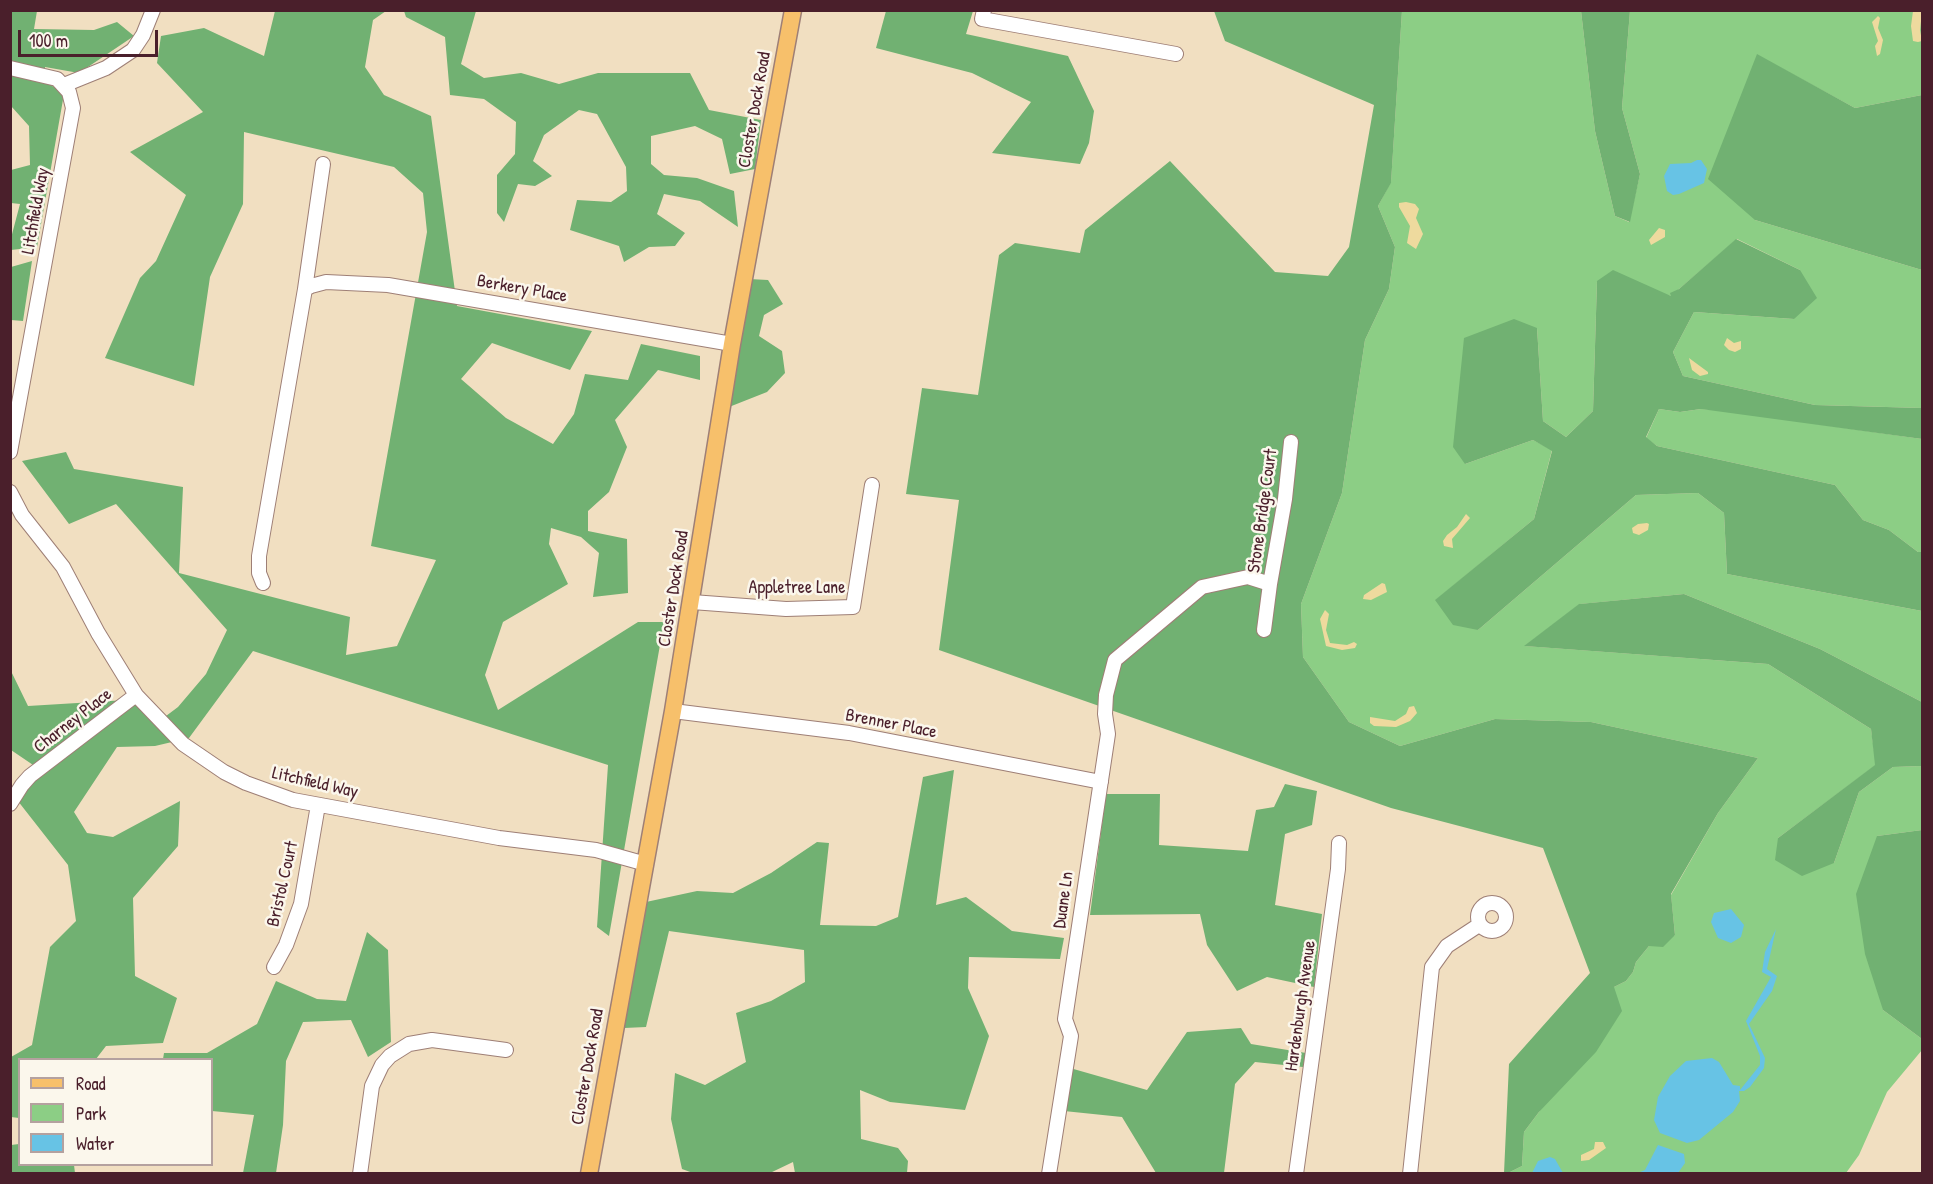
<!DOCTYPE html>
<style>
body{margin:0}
#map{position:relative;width:1933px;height:1184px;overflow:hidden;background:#f1dfc1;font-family:"Patrick Hand",sans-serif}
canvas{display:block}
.frame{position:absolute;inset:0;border:12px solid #4a1f2b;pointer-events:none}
.legend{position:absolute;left:18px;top:1058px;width:195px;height:108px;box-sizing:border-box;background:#fbf7ec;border:2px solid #b4a19f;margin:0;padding:8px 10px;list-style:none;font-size:18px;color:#4a1f2b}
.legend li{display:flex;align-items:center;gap:12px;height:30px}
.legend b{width:30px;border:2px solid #b4a19f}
.scale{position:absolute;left:18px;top:30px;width:140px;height:27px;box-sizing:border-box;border:3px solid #4a1f2b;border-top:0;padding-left:8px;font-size:18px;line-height:21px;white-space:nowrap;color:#4a1f2b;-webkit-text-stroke:4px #fbf7ec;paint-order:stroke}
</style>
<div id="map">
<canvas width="1933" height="1184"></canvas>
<div class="frame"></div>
<ul class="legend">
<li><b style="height:8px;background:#f7c06b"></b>Road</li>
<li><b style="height:16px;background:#8cce85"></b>Park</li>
<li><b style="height:16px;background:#67c3e5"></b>Water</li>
</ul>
<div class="scale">100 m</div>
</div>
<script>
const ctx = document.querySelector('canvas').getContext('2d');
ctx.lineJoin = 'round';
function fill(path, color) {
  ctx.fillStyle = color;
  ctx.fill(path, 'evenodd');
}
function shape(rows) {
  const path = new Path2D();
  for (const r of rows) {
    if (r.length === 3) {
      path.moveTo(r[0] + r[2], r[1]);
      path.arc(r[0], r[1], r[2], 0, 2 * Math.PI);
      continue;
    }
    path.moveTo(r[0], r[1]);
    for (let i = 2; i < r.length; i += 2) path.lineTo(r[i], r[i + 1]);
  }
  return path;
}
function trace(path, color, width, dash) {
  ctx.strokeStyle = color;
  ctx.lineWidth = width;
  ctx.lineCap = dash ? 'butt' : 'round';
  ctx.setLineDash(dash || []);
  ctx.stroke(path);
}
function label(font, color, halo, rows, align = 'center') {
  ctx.font = font + ' "Patrick Hand",sans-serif';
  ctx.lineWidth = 5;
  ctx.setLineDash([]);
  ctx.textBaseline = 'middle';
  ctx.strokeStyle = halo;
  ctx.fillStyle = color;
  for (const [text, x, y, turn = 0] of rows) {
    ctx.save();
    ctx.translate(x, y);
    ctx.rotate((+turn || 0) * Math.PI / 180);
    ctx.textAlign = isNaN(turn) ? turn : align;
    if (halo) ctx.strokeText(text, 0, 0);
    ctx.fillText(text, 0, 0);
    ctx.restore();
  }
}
fill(shape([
 [1402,11,1581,11,1595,131,1615,216,1629,222,1640,174,1622,108,1630,11,1922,11,1922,95,1855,108,1757,55,1755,220,1922,270,1922,408,1815,405,1683,376,1673,352,1694,312,1794,319,1800,270,1737,239,1671,296,1597,281,1593,411,1566,437,1543,421,1537,328,1465,464,1533,440,1552,450,1534,519,1436,600,1478,630,1636,495,1698,493,1724,513,1727,574,1922,611,1922,702,1820,649,1684,594,1580,604,1525,646,1768,664,1871,729,1876,765,1778,838,1834,863,1859,792,1893,767,1922,766,1922,830,1877,836,1883,1010,1922,1039,1922,1050,1887,1092,1859,1155,1846,1173,1508,1173,1522,1166,1524,1132,1539,1112,1614,987,1626,981,1633,972,1636,962,1649,946,1675,935,1671,895,1718,813,1758,758,1591,722,1495,719,1400,746,1349,722,1303,657,1301,604,1342,493,1365,340,1389,289,1395,247,1378,206,1391,182],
 [1659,409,1680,412,1701,409,1719,410,1922,439,1922,552,1918,552,1889,530,1863,520,1835,485,1657,446,1646,438]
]), '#8cce85');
fill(shape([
 [14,11,37,11,34,29,94,30,117,22,134,36,79,73,45,67,45,81,64,94,37,247,11,250,11,238,20,204,11,203,11,170,30,165,29,126,11,106,10,12],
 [275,11,386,11,373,20,365,67,384,95,431,116,457,306,592,331,570,370,492,343,461,379,506,418,553,444,574,414,585,374,628,380,641,344,700,356,700,380,658,370,615,420,627,447,609,492,588,511,588,531,627,539,628,593,593,597,599,553,581,537,551,528,549,544,568,584,503,622,485,675,498,710,638,622,664,622,609,936,597,927,608,765,253,651,189,738,155,746,117,747,74,812,87,833,113,837,180,801,178,846,133,898,135,976,177,998,163,1043,106,1046,96,1059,20,1060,19,1118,11,1117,11,1057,32,1045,50,947,76,921,68,865,14,796,39,769,11,750,10,669,28,706,143,699,166,716,178,707,206,674,227,630,116,504,69,524,22,461,66,452,74,469,183,487,179,573,350,617,346,655,397,646,436,560,371,546,427,232,423,193,394,167,244,132,243,204,210,277,194,386,105,358,140,278,156,261,186,195,130,152,203,112,157,63,161,36,204,28,264,56],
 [404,11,476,11,461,64,484,78,521,73,559,84,598,73,690,73,709,110,761,120,755,169,730,174,722,139,695,126,651,136,651,164,664,175,697,178,734,191,738,227,700,201,664,194,657,214,685,233,675,246,649,247,624,262,619,246,570,230,577,200,611,202,627,191,626,167,597,114,579,110,544,135,533,161,552,176,535,186,518,184,504,222,497,213,497,175,515,154,516,122,484,99,450,95,445,37,406,17],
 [973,11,966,34,1068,56,1094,111,1089,143,1080,164,992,153,1031,102,972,73,876,48,886,11],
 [1214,11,1402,11,1391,183,1378,206,1395,247,1389,289,1365,340,1342,493,1301,604,1303,657,1349,722,1400,746,1495,719,1591,722,1758,758,1718,813,1671,894,1675,935,1663,947,1649,946,1636,962,1633,972,1626,981,1614,987,1622,1011,1596,1052,1539,1112,1524,1132,1522,1166,1508,1173,1504,1173,1509,1064,1590,973,1543,848,1391,808,939,650,959,500,906,494,922,388,978,395,999,255,1015,243,1080,253,1085,230,1170,161,1275,272,1328,276,1349,247,1374,105,1225,41],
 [1581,11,1630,11,1622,108,1640,174,1630,222,1615,216,1595,131],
 [1757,54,1855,108,1922,95,1922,270,1755,220,1708,179],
 [1736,239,1800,270,1817,298,1794,319,1694,312,1673,352,1683,376,1815,405,1922,408,1922,439,1701,409,1680,412,1659,409,1646,437,1657,446,1835,485,1863,520,1889,530,1918,552,1922,552,1922,611,1727,574,1724,513,1698,493,1636,495,1478,630,1453,625,1435,600,1534,519,1552,451,1533,440,1465,464,1453,447,1464,338,1514,319,1537,328,1543,421,1566,437,1593,411,1597,281,1613,270,1671,296,1670,293,1679,289],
 [32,261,23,321,11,320,11,267],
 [749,279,768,280,783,304,764,315,759,336,782,351,785,373,767,392,729,407],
 [1684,594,1820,649,1922,702,1922,766,1893,767,1859,792,1834,863,1802,876,1775,860,1778,838,1875,765,1871,729,1768,664,1524,646,1579,604],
 [954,770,936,905,966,897,1012,931,1064,938,1060,959,969,957,968,988,989,1036,965,1110,890,1102,860,1090,861,1139,898,1148,908,1161,907,1173,795,1173,793,1162,770,1173,693,1173,682,1169,671,1119,675,1073,705,1085,746,1062,736,1013,771,1001,805,982,804,950,669,931,646,1027,624,1028,646,902,697,891,733,893,771,873,817,842,829,843,820,925,876,926,898,917,923,777],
 [1285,784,1317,791,1312,825,1285,834,1275,905,1322,914,1314,987,1267,977,1237,991,1207,945,1200,914,1090,915,1106,794,1160,794,1159,845,1248,851,1256,810,1274,807],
 [1922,830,1922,1039,1883,1010,1865,954,1856,894,1877,836],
 [367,932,388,950,391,1042,368,1057,351,1020,303,1022,286,1061,283,1125,276,1173,243,1173,254,1115,212,1111,212,1060,163,1059,164,1053,207,1053,257,1024,276,981,317,999,346,1001],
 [1241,1028,1251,1044,1306,1053,1303,1067,1255,1062,1235,1084,1224,1173,1156,1173,1122,1117,1064,1111,1070,1068,1147,1090,1187,1032],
 [19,1144,20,1164,74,1165,75,1173,11,1173,11,1145]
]), '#71b172');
fill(shape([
 [1913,11,1922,12,1920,30,1922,41,1918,42,1913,41,1911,26],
 [1878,16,1880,18,1878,28,1883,40,1880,54,1877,56,1875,46,1878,41,1872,22],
 [1406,202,1415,204,1419,209,1416,218,1423,234,1416,249,1407,243,1410,226,1399,207,1399,203],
 [1659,228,1665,230,1665,237,1651,245,1649,240],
 [1727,338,1734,343,1741,341,1741,349,1735,352,1729,350,1724,345],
 [1689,358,1708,372,1708,374,1700,376,1692,370],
 [1466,514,1470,518,1452,539,1453,548,1444,546,1443,541,1447,535,1457,527],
 [1647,523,1649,524,1648,530,1639,535,1633,533,1632,528,1638,524],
 [1382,583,1385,584,1387,592,1371,600,1363,599,1364,595],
 [1325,610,1329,614,1326,630,1330,643,1347,645,1354,642,1357,644,1355,648,1342,650,1326,646,1320,619],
 [1414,706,1417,713,1410,721,1396,727,1374,726,1370,723,1370,717,1395,721,1406,714,1409,707],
 [1595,1142,1603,1142,1606,1148,1589,1160,1581,1161,1581,1155,1594,1149]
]), '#eeda9e');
fill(shape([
 [1697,160,1701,160,1707,169,1704,183,1679,194,1673,195,1667,191,1664,176,1670,164,1691,163],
 [1731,909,1744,925,1741,937,1731,943,1718,938,1711,922,1714,913],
 [1776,929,1767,969,1777,976,1772,991,1749,1024,1765,1058,1764,1068,1750,1087,1744,1091,1739,1091,1740,1101,1733,1112,1699,1140,1687,1143,1660,1133,1654,1120,1658,1097,1670,1076,1686,1061,1712,1058,1719,1062,1733,1085,1740,1086,1740,1090,1760,1065,1760,1056,1746,1021,1771,977,1762,972,1765,952],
 [1658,1145,1684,1154,1685,1163,1678,1173,1638,1173,1645,1170],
 [1550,1157,1555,1159,1563,1173,1532,1173,1538,1161]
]), '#67c3e5');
const minor = shape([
 [984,10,982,19,1176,54],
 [10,68,57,79,69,92,73,108,10,452],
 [64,85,106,68,133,50,143,35,153,10],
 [305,289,323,164],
 [10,492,22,515,63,567,98,633,136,695,183,744,224,772,246,783,293,800,499,838,596,850,646,864],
 [263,583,259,573,259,556,305,289,311,286,326,282,388,285,732,344],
 [692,602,786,609,853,607,872,485],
 [1264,630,1270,584],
 [673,711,849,733,1101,782],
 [10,804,22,785,30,776,136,695],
 [1492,917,14],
 [274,967,286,945,301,904,318,805],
 [360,1174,372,1086,382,1065,390,1056,409,1044,432,1040,506,1050],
 [1049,1174,1071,1036,1065,1019,1108,734,1105,714,1106,695,1115,660,1202,587,1248,577,1270,584,1285,499,1291,442],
 [1296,1174,1338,869,1339,843],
 [1410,1174,1432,967,1447,946,1479,925]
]);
const major = shape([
 [589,1174,673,711,732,344,793,10]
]);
trace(minor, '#9e7f76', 16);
trace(major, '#9e7f76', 19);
trace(minor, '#fff', 14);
trace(major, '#f7c06b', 16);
label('18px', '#4a1f2b', '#fbf7ec', [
 ["Closter Dock Road",755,110,-80],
 ["Litchfield Way",36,211,-80],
 ["Berkery Place",522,289,10],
 ["Stone Bridge Court",1263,511,-82],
 ["Appletree Lane",797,588],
 ["Closter Dock Road",674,589,-81],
 ["Charney Place",73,721,-38],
 ["Brenner Place",891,724,11],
 ["Litchfield Way",315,783,13],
 ["Bristol Court",283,884,-77],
 ["Duane Ln",1064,900,-82],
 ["Hardenburgh Avenue",1301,1006,-82],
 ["Closter Dock Road",588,1067,-80]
]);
</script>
